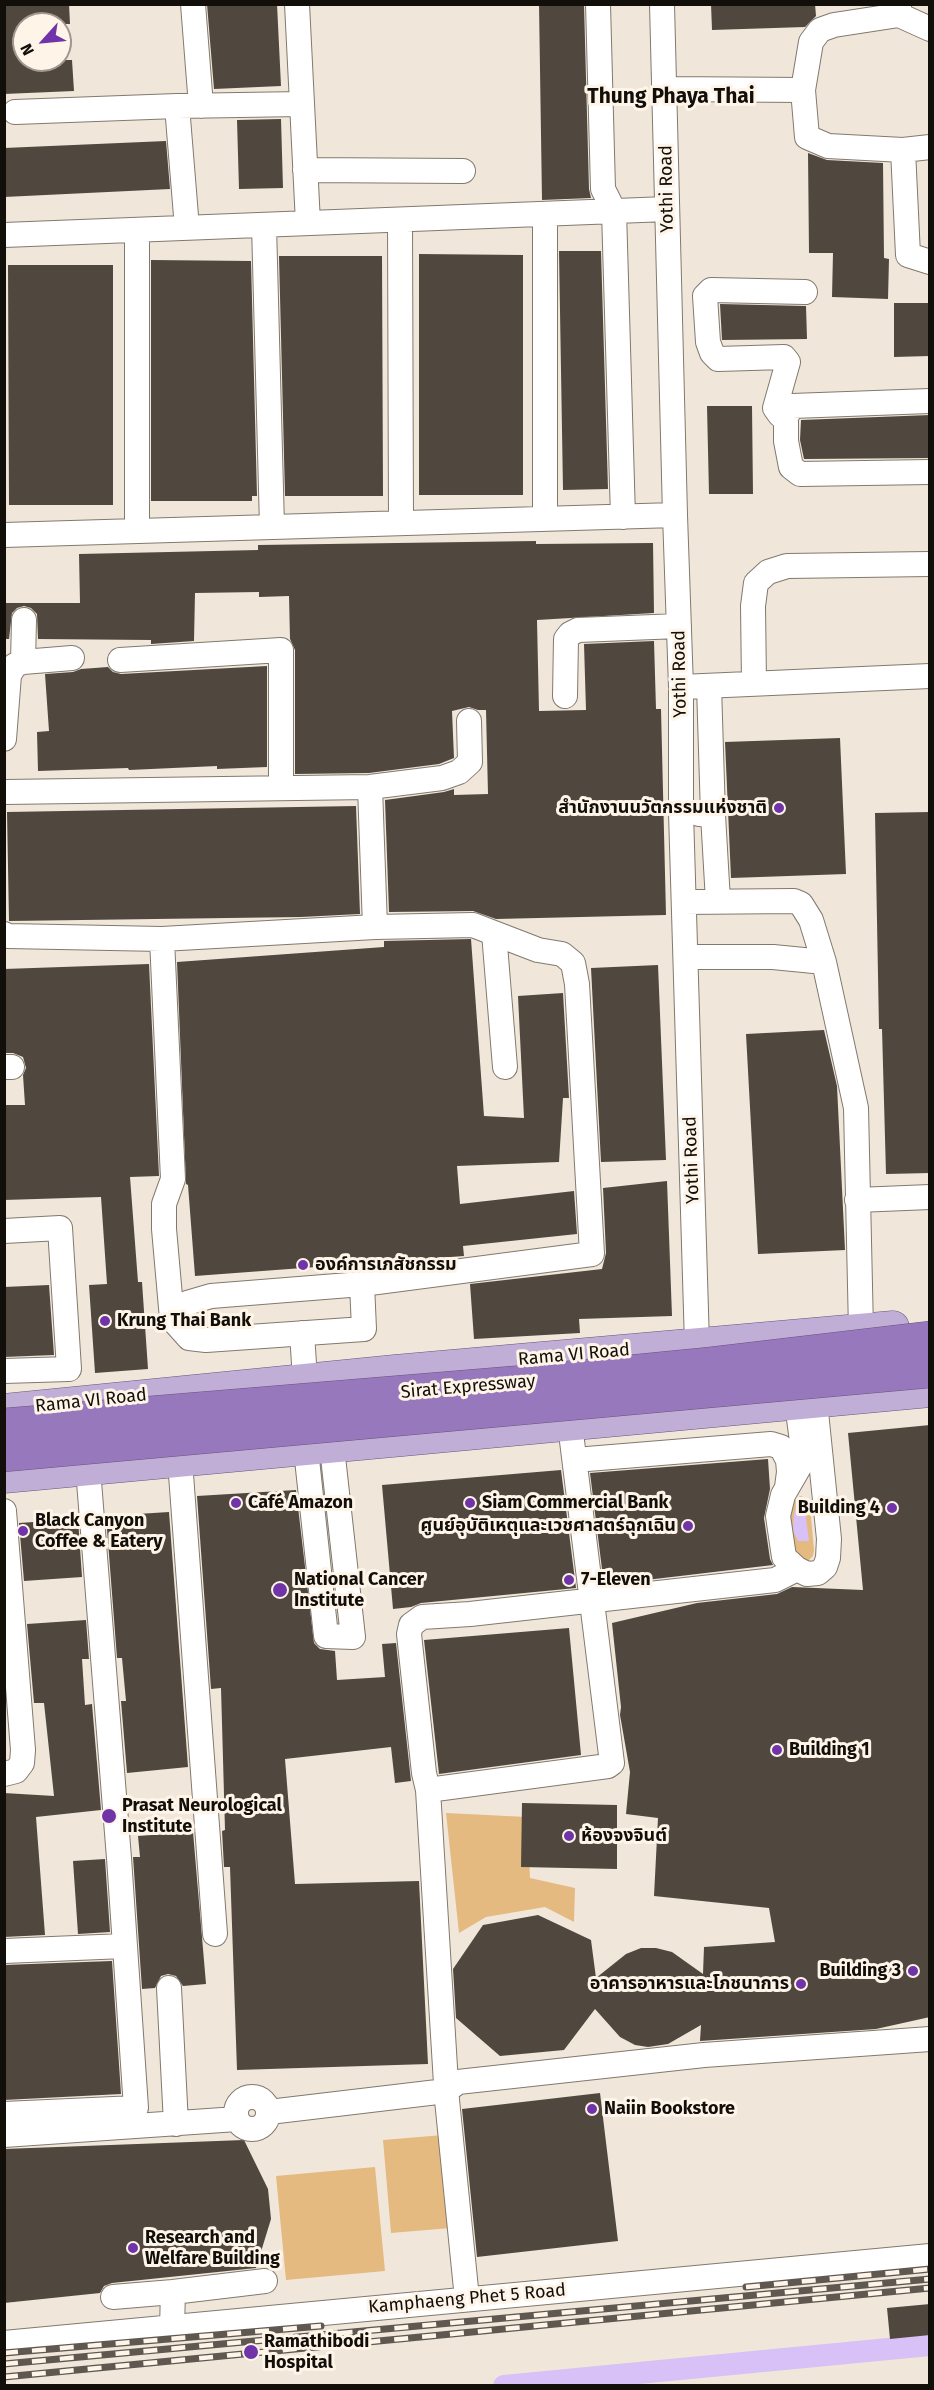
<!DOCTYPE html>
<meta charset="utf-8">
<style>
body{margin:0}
#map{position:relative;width:934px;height:2390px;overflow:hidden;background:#f0e7da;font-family:"Fira Sans",sans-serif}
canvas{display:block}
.frame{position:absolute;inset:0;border:6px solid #120e0a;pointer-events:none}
.north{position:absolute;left:12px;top:12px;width:60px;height:60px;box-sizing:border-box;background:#fef4e8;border:2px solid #a0988f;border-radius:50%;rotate:243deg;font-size:16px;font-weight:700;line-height:24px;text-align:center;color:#120e0a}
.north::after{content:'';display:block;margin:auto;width:21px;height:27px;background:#7133a8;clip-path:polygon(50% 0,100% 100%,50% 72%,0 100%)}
</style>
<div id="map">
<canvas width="934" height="2390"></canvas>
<div class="frame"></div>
<div class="north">N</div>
</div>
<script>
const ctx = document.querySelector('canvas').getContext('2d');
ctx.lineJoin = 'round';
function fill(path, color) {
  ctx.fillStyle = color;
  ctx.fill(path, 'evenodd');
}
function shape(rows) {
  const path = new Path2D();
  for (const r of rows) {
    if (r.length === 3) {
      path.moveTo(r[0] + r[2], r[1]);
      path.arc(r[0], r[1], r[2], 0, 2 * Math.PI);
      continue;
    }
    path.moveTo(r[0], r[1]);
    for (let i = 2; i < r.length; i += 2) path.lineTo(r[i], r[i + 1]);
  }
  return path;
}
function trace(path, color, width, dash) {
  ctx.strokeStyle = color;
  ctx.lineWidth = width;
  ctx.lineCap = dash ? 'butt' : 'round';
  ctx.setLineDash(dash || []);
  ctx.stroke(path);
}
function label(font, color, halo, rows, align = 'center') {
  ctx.font = font + ' "Fira Sans","Noto Sans Thai",sans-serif';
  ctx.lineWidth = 6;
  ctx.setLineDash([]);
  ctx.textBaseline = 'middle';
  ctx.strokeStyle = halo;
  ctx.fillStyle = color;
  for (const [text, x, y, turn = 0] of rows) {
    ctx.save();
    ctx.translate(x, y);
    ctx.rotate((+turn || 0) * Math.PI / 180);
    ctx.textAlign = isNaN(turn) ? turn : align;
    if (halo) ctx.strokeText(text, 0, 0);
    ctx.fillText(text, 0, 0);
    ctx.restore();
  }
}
fill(shape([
 [800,1496,807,1498,810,1506,814,1550,813,1556,807,1562,797,1561,787,1507],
 [446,1813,527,1817,530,1878,575,1888,574,1922,545,1907,486,1917,459,1933],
 [443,2135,451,2228,391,2233,383,2140],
 [375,2167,385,2271,286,2280,276,2176]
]), '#e5ba81');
fill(shape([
 [802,1504,805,1510,809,1541,798,1541,793,1530,794,1514,796,1507]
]), '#d8c1f6');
trace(shape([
 [504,2386,930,2345]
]), '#d8c1f6', 22);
fill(shape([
 [4,4,69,4,70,24,24,24,24,60,72,60,74,91,4,94],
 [207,4,277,4,281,86,214,89],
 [539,4,584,4,589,189,591,198,542,200],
 [711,4,815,4,816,16,805,27,712,30],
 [281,119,283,188,239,189,237,120],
 [166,141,170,189,4,197,4,148],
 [808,153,827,160,883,163,884,258,889,259,888,299,832,297,833,253,809,253],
 [559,251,601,251,608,489,563,490],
 [419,254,523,255,523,495,419,495],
 [279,256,382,256,383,496,285,496],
 [151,260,251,261,257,496,252,496,252,501,151,501],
 [8,265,113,265,113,505,9,505],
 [894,303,930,303,930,356,894,357],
 [720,304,806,306,807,339,722,340],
 [707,406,752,406,753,494,709,494],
 [930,415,930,458,804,459,800,440,801,420],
 [536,541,536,544,653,543,654,613,537,620,539,711,586,710,584,644,654,641,656,709,661,709,666,915,496,919,473,911,389,912,385,800,444,792,454,789,454,795,488,794,486,710,478,710,469,707,452,711,454,758,439,764,369,773,295,774,295,650,290,639,289,596,259,597,259,592,195,593,194,641,151,644,151,640,38,639,37,614,31,608,24,606,17,608,12,613,9,639,4,639,4,603,80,603,79,554,258,550,258,545],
 [267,666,267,767,217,769,217,766,129,770,128,768,38,771,37,732,49,731,45,674,73,672,81,669,108,667,113,672,121,674],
 [840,738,846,874,731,878,725,742],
 [356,806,360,914,301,917,9,921,7,812],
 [930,812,930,1173,886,1174,882,1029,879,1029,875,813],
 [471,939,484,1116,524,1118,518,996,563,993,569,1098,563,1098,559,1162,457,1166,460,1204,574,1191,577,1234,463,1246,464,1256,195,1276,188,1185,186,1184,177,962,384,947,384,941],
 [149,964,159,1176,130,1177,138,1282,142,1282,148,1369,95,1373,89,1285,107,1284,101,1197,4,1200,4,1105,25,1105,23,1075,26,1068,23,1057,13,1053,4,1053,4,969],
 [658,965,666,1160,601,1162,591,968],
 [824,1030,837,1086,845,1250,758,1254,746,1034],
 [667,1181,672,1316,579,1319,580,1333,474,1339,470,1284,602,1269,606,1253,603,1188],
 [49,1285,54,1355,4,1357,4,1287],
 [930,1425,930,2017,876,2029,700,2041,701,2025,668,2044,648,2047,635,2045,620,2037,595,2009,564,2050,500,2056,456,2018,453,1969,483,1925,538,1915,591,1940,596,1978,626,1954,641,1948,656,1948,672,1952,703,1974,704,1947,775,1942,769,1908,654,1896,658,1818,626,1814,630,1772,620,1715,621,1707,612,1623,697,1603,777,1594,792,1587,863,1590,848,1433],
 [768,1459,770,1489,764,1518,770,1559,773,1565,604,1585,590,1473],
 [561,1470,576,1588,421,1603,411,1607,393,1609,382,1485],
 [296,1490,314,1643,320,1649,335,1651,337,1680,385,1677,382,1644,396,1643,411,1781,395,1783,391,1747,285,1759,295,1884,419,1881,428,2064,237,2070,230,1867,224,1867,222,1831,225,1830,221,1688,211,1689,197,1496],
 [169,1512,188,1767,127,1773,121,1701,126,1701,122,1658,117,1658,106,1516],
 [78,1519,82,1577,24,1581,19,1523],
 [86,1620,89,1659,82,1659,85,1705,92,1704,101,1810,36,1817,45,1935,4,1937,4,1793,54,1796,44,1703,34,1703,27,1624],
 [569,1628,581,1755,439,1774,424,1640],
 [522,1803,617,1805,617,1869,521,1867],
 [193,1832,206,1984,183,1986,176,1976,168,1974,161,1976,155,1988,142,1989,133,1857,140,1857,138,1836],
 [105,1859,110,1932,78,1934,73,1861],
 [112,1961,121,2094,4,2100,4,1965],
 [600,2093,618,2241,477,2257,462,2109],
 [244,2140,268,2189,271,2219,256,2268,112,2283,104,2286,100,2293,4,2303,4,2149],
 [930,2304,930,2335,890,2339,887,2308]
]), '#50483e');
const minor = shape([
 [193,4,201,106],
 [297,4,308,223],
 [598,4,603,189,614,211,623,517],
 [662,4,675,515,681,687,681,813,697,1344],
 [899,4,899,15,834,25,820,30,811,42,803,90,807,137,828,146,903,150,908,255,930,262],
 [899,15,930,29],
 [665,89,803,90],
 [177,106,302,104],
 [15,112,177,106,187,228],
 [903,150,930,147],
 [305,170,463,171],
 [545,214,545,519],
 [400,220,401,523],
 [264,225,272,527],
 [137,230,137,531],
 [4,235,667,209],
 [930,401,792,406,786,417,786,441,791,467,800,474,930,472],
 [786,417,780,415,775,408,788,362,784,357,718,359,712,353,708,342,705,296,711,290,805,292],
 [4,535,675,515],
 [120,660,281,650,281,787],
 [23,662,24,620],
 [754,683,753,606,756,583,768,572,787,566,930,564],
 [709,686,713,815],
 [681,687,930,676],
 [565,696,566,639,570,634,578,630,679,626],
 [4,739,9,675,15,665,23,662,72,658],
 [370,787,375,927],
 [4,792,370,787,442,778,459,772,470,762,469,721],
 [699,814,713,815,718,901],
 [684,902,794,901,801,904,811,920,824,962],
 [494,933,505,1067],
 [4,934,8,936,162,939,173,1179,164,1204,164,1229,172,1319],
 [162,939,375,927,473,925,538,950,562,954,573,963,577,984,592,1254,362,1284,364,1329,206,1340,189,1338,172,1319,187,1303,211,1296,362,1284],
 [686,957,773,957,824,962,856,1108,861,1330],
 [4,1067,12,1067],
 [857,1200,930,1197],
 [4,1231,60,1228,69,1369,4,1371],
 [302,1333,305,1379],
 [797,1404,803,1449,801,1464,783,1495,778,1516,784,1557,797,1569,807,1574,818,1573,825,1567,828,1558,829,1539,815,1402],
 [306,1450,326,1636,353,1637,332,1448],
 [575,1460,771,1444,781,1447,788,1460,789,1472,787,1487],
 [180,1461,215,1934],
 [4,1511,23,1750,22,1763,16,1771,4,1774],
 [428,1790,608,1766,612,1763,570,1425],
 [4,1951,124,1946],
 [169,1988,176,2124],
 [252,2113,16],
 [269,2112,446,2091,458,2082,704,2055,930,2039],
 [4,2114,136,2108,119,1858,88,1469],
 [4,2135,237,2119],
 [173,2292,265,2281],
 [113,2297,173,2292,172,2327],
 [467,2299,447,2100,428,1790,424,1773,409,1634,411,1625,422,1617,470,1614,775,1580,797,1569],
 [4,2343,930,2256]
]);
const major = shape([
 [4,1410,395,1371,893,1327],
 [4,1477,930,1391]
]);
trace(minor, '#82796e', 26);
trace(major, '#69537e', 33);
trace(minor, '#fff', 24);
trace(major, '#c1aed7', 32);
const rail = shape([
 [746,2287,930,2269],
 [4,2353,321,2326],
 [4,2364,930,2279],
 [4,2377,930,2288]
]);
trace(rail, '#5e5851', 7);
trace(rail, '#fef4e8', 4.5, [14]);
const highwayBridge = shape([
 [4,1425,536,1381,709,1364,930,1338],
 [4,1455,930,1371]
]);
trace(highwayBridge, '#69537e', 34, []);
trace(highwayBridge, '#9878bd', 33);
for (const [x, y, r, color] of [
 [779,808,6,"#7133a8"],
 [303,1265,6,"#7133a8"],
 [105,1321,6,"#7133a8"],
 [236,1503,6,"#7133a8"],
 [470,1503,6,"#7133a8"],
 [892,1508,6,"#7133a8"],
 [688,1526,6,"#7133a8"],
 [23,1531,6,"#7133a8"],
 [569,1580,6,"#7133a8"],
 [280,1590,8,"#7133a8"],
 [777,1750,6,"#7133a8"],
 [109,1816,8,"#7133a8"],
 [569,1836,6,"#7133a8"],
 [913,1971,6,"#7133a8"],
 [801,1984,6,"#7133a8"],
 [592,2109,6,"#7133a8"],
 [133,2248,6,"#7133a8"],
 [251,2352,8,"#7133a8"]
]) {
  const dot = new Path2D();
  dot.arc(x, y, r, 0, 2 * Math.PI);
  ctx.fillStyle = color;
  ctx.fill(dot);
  trace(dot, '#fef4e8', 2);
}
label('18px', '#120e0a', '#fef4e8', [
 ["Yothi Road",667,189,-91],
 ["Yothi Road",680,674,-91],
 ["Yothi Road",692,1160,-92],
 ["Rama VI Road",574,1355,-5],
 ["Sirat Expressway",468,1387,-5],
 ["Rama VI Road",91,1401,-6],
 ["Kamphaeng Phet 5 Road",467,2299,-5]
]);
label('bold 18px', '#120e0a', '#fef4e8', [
 ["สำนักงานนวัตกรรมแห่งชาติ",767,808,"right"],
 ["องค์การเภสัชกรรม",315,1265],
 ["Krung Thai Bank",117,1321],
 ["Café Amazon",248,1503],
 ["Siam Commercial Bank",482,1503],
 ["Building 4",880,1508,"right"],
 ["Black Canyon",35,1521],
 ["Coffee & Eatery",35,1542],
 ["ศูนย์อุบัติเหตุและเวชศาสตร์ฉุกเฉิน",676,1526,"right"],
 ["National Cancer",294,1580],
 ["Institute",294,1601],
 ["7-Eleven",581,1580],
 ["Building 1",789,1750],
 ["Prasat Neurological",122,1806],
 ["Institute",122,1827],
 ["ห้องจงจินต์",581,1836],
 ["Building 3",901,1971,"right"],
 ["อาคารอาหารและโภชนาการ",789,1984,"right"],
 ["Naiin Bookstore",604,2109],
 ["Research and",145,2238],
 ["Welfare Building",145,2259],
 ["Ramathibodi",264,2342],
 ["Hospital",264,2363]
], 'left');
label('bold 21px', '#120e0a', '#fef4e8', [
 ["Thung Phaya Thai",671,97]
]);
</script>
